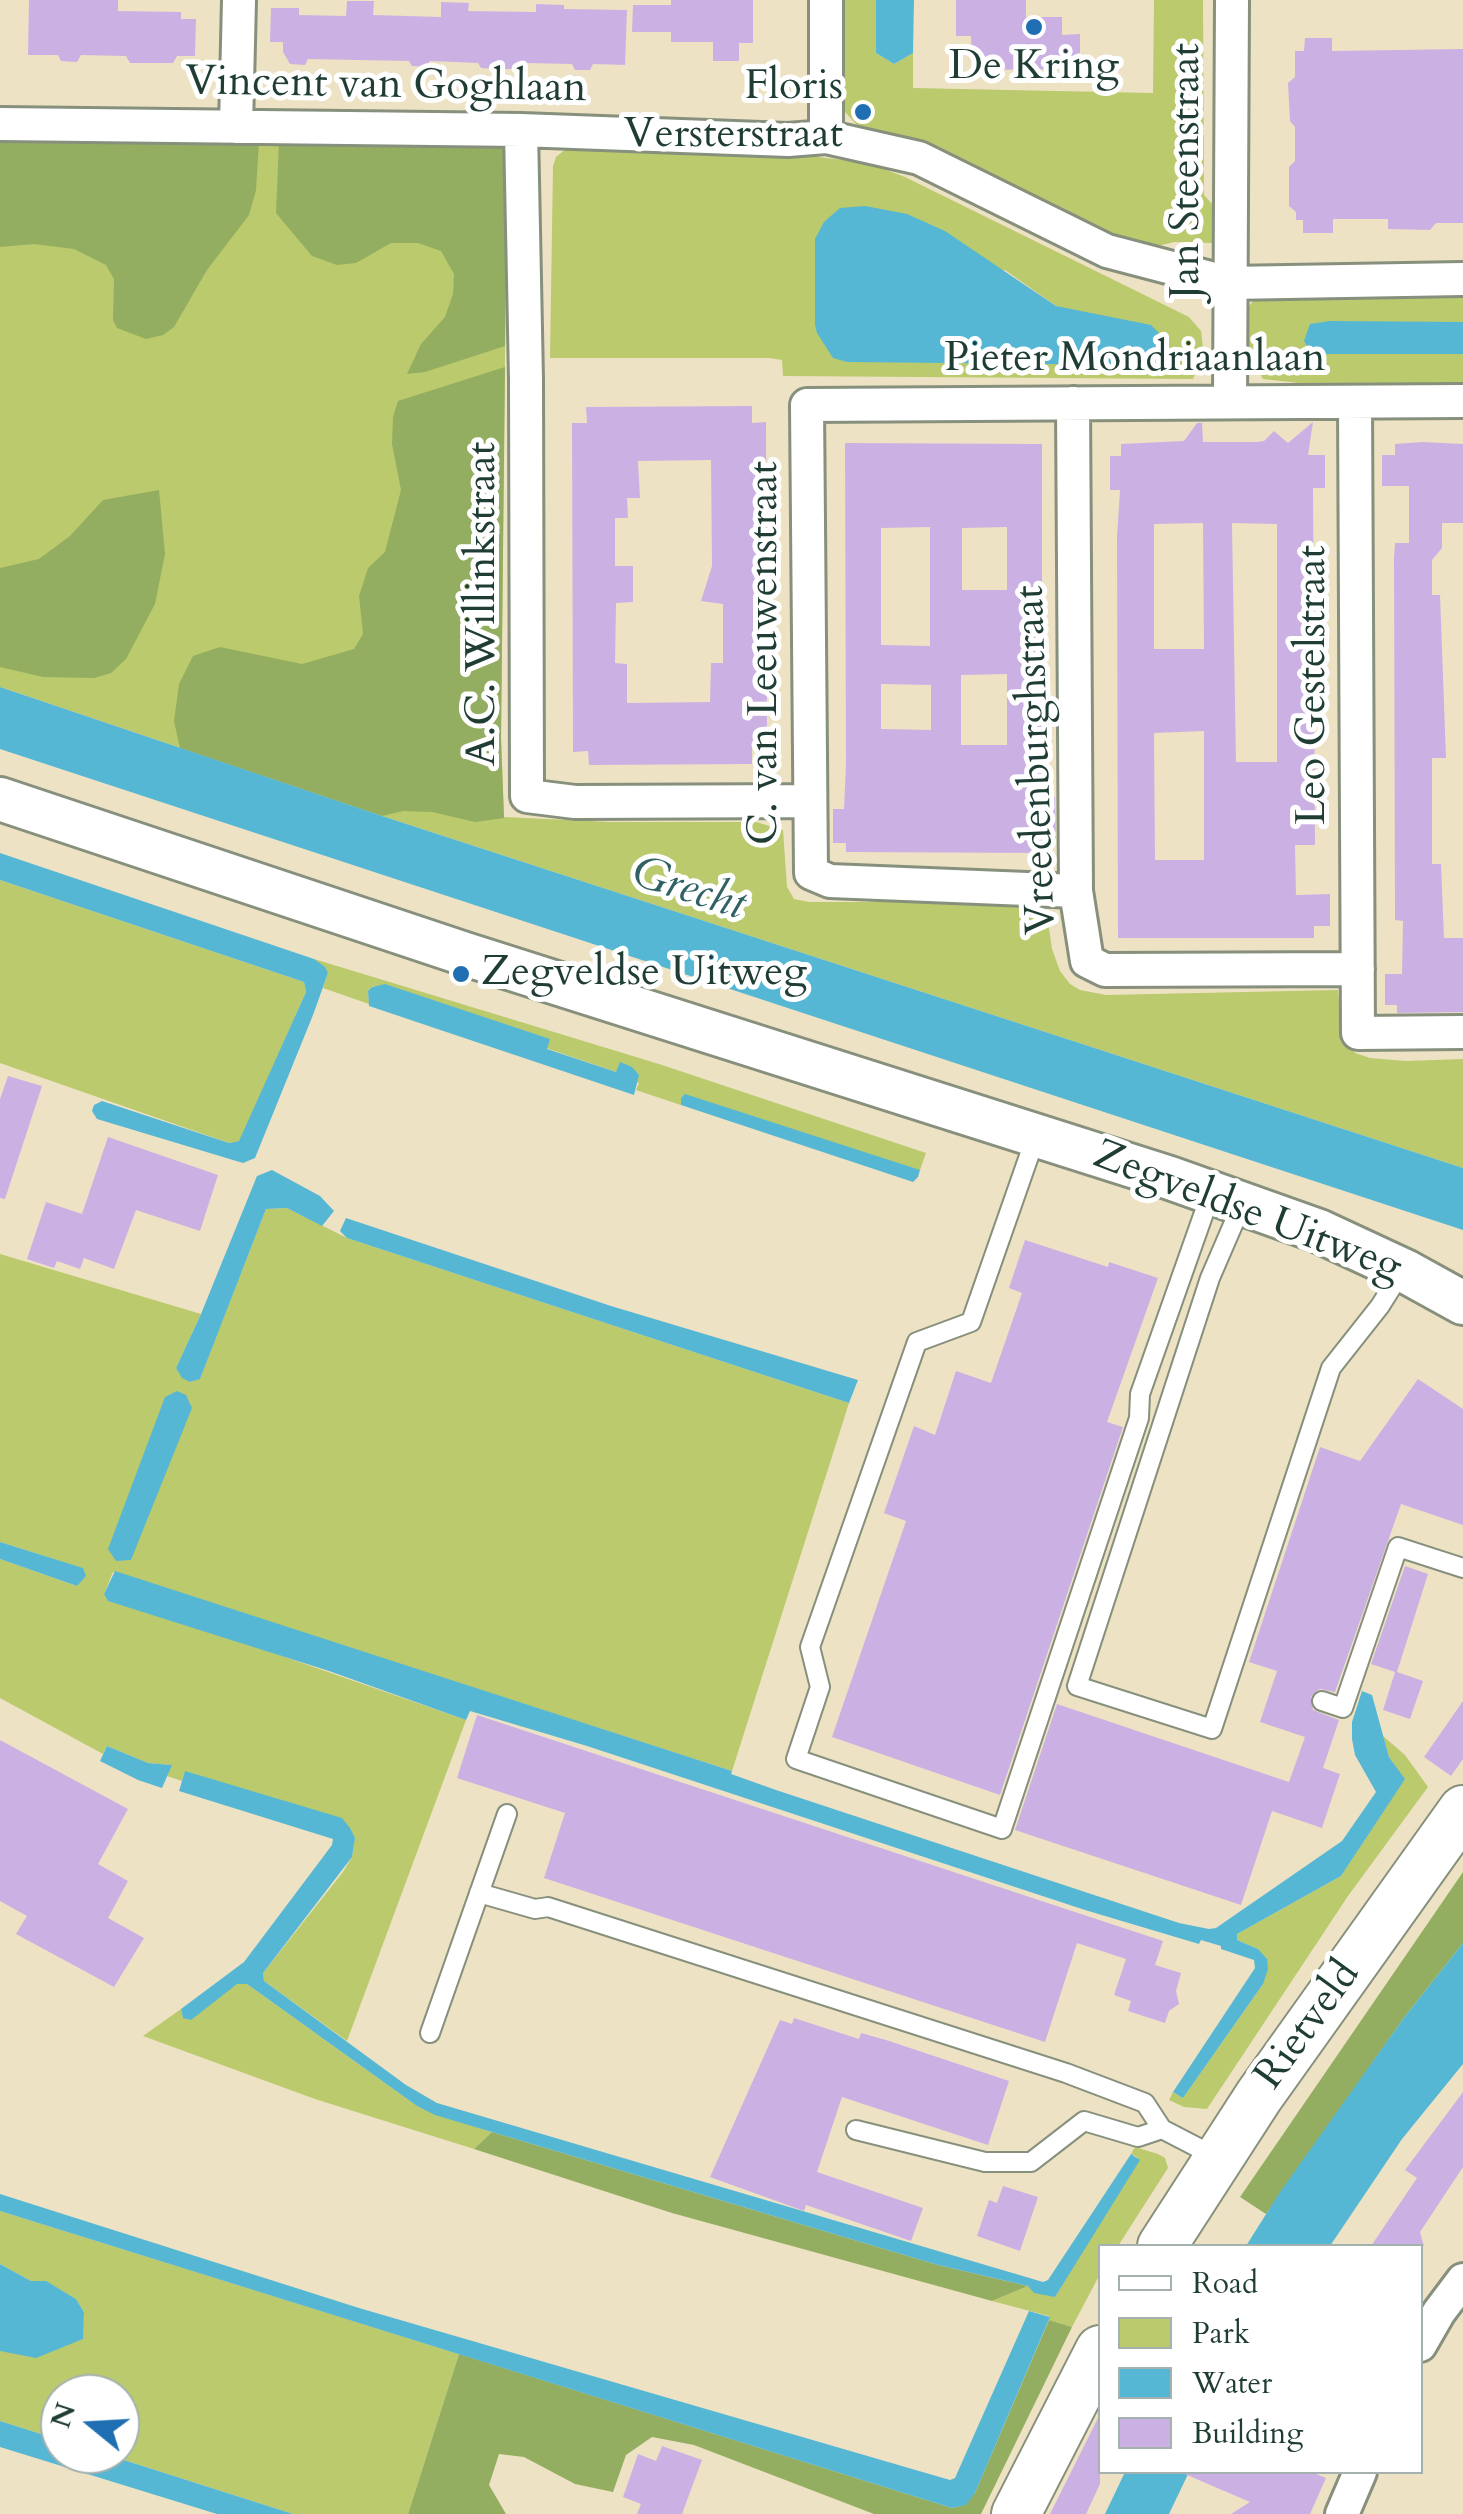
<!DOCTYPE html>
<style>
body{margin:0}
#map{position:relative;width:1463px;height:2514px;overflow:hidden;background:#eee2c4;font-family:Cardo,serif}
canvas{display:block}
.legend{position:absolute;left:1098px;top:2244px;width:325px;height:230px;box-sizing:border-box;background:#fff;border:2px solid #a5b1ae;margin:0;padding:12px 18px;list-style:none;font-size:30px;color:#1f3d34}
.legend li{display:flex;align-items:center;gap:20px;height:50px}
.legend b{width:50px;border:2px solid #a5b1ae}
.north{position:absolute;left:40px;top:2374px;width:100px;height:100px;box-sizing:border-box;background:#fff;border:2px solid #a5b1ae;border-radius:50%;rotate:288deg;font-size:28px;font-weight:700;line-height:40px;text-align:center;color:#1f3d34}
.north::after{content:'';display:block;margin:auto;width:35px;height:45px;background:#1f6fb2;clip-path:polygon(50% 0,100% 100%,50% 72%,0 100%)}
</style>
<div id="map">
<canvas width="1463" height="2514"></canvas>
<ul class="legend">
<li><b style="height:12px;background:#fff"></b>Road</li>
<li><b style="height:28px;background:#baca6d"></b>Park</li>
<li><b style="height:28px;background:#56b7d5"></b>Water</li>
<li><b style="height:28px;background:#cbb1e3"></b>Building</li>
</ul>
<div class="north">N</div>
</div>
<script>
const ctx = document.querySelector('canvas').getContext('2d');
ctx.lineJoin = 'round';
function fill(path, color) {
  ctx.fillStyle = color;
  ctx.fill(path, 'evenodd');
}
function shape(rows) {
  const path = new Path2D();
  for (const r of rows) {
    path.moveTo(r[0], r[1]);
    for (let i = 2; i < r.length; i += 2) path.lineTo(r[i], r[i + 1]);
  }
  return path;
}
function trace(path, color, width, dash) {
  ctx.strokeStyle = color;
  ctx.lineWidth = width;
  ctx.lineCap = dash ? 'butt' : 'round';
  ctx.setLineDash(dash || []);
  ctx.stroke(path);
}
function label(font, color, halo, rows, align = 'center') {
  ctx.font = font + ' Cardo,serif';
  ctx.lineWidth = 10;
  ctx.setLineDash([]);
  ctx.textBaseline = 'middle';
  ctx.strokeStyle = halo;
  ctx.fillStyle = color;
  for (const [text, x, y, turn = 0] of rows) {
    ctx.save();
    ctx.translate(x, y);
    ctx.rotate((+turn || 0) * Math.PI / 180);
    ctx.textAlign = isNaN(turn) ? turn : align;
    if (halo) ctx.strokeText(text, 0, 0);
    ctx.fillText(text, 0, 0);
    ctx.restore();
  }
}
fill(shape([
 [841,0,876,0,876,53,894,64,913,53,913,88,1153,93,1154,0,1203,0,1204,195,1214,206,1214,243,1174,242,1143,250,930,145,867,130,856,124,844,111,841,100],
 [0,139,259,141,504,147,507,162,501,738,504,817,610,822,756,822,783,830,787,887,794,899,809,902,1001,902,1028,907,1047,914,1052,949,1060,971,1070,984,1080,990,1106,995,1338,990,1342,1036,1355,1053,1370,1058,1405,1061,1463,1059,1463,1168,382,816,0,687],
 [566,149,818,157,868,163,905,177,1189,317,1201,331,1203,347,1199,365,1193,379,783,376,782,360,769,358,550,358,553,166,556,157],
 [1005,270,1056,306,1087,315,817,334],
 [1463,288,1463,322,1310,324,1320,354,1463,354,1463,386,1308,384,1263,379,1244,347,1246,309,1259,295],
 [0,880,304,982,306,992,240,1141,229,1143,0,1063],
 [314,959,659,1064,926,1153,920,1170,916,1170,685,1095,681,1098,681,1105,636,1090,639,1083,616,1072,546,1048,549,1039,373,986,368,991,369,1004,323,988,328,973],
 [287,1208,347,1238,849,1403,732,1771,113,1572,104,1594,466,1720,347,2041,264,1981,263,1973,343,1872,352,1857,355,1838,185,1772,182,1781,167,1776,171,1765,148,1763,107,1746,103,1754,0,1698,0,1559,77,1586,82,1568,0,1542,0,1254,201,1314,176,1368,191,1382,200,1378,266,1209],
 [1383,1736,1405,1755,1428,1787,1348,1896,1207,2109,1184,2107,1169,2100,1173,2092,1183,2098,1263,1984,1258,1949,1237,1940,1237,1934,1341,1876,1404,1779,1389,1757],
 [237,1984,247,1984,417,2106,492,2132,474,2149,315,2099,143,2036,181,2009,183,2018],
 [1135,2147,1158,2154,1165,2158,1168,2168,1118,2246,1100,2246,1100,2274,1072,2327,1049,2320,1049,2316,992,2301,1028,2286,1055,2297,1137,2157,1131,2154],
 [0,2211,459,2354,408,2514,293,2514,105,2454,120,2454,120,2394,60,2394,60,2440,0,2421,0,2351,65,2345,82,2339,84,2312,76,2299,46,2282,31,2281,0,2264]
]), '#baca6d');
fill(shape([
 [0,139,259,141,256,190,249,215,207,270,174,327,163,335,146,339,117,328,113,320,114,279,106,265,74,249,34,244,0,247],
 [279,141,504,147,507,162,505,346,425,372,407,374,421,344,445,317,453,294,454,274,441,251,418,243,391,243,356,263,337,265,312,256,276,213],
 [505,367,501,738,504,818,475,822,432,812,403,811,382,816,180,748,174,721,179,684,193,656,220,647,302,664,354,649,363,634,359,596,368,568,385,552,401,490,392,444,393,417,398,401],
 [159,490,165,554,155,604,126,659,111,673,94,678,43,677,0,667,0,568,39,559,70,536,103,500],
 [1463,1872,1463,1943,1403,2019,1266,2214,1240,2197],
 [492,2132,938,2265,1028,2286,992,2301,672,2213,474,2149],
 [1049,2320,1072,2327,981,2514,874,2514,694,2445,652,2437,626,2455,613,2492,575,2484,524,2457,499,2454,489,2485,506,2514,408,2514,459,2354,952,2508,965,2505,975,2493]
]), '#93ae60');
fill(shape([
 [876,0,914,0,913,53,894,64,876,53],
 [865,206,907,214,945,231,1056,306,1151,325,1162,336,1160,351,1147,365,847,362,833,358,817,333,815,325,815,239,824,222,840,208],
 [1330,321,1463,322,1463,354,1320,354,1309,349,1304,341,1310,324],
 [0,687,382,816,1463,1168,1463,1230,0,749],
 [0,853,314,959,325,967,328,973,313,1015,255,1158,243,1163,97,1119,92,1111,94,1105,102,1101,229,1143,239,1141,306,992,304,982,0,880],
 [385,984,550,1039,547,1049,616,1072,620,1062,632,1067,639,1075,634,1095,369,1006,368,991,372,987],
 [685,1094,920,1170,918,1177,913,1182,681,1105,681,1098],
 [272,1170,320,1196,334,1211,322,1226,287,1208,266,1209,200,1379,190,1382,182,1378,176,1368,201,1314,257,1176],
 [346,1218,611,1306,858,1380,849,1403,347,1238,340,1231],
 [177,1391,186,1395,192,1408,131,1560,116,1561,108,1549,165,1397],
 [0,1542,83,1568,86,1576,77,1586,0,1559],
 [115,1571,732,1771,731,1774,776,1790,1179,1923,1209,1929,1216,1928,1342,1841,1376,1792,1355,1755,1352,1739,1352,1722,1362,1691,1372,1695,1389,1757,1405,1779,1341,1876,1237,1934,1237,1940,1258,1949,1267,1959,1268,1969,1263,1984,1183,2098,1173,2092,1255,1968,1254,1960,1221,1949,1221,1946,1201,1940,1199,1944,1085,1910,587,1746,470,1711,466,1720,329,1671,108,1601,104,1594],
 [107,1746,148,1763,172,1765,162,1788,138,1780,100,1761],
 [185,1771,342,1818,350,1828,355,1838,352,1857,263,1973,264,1981,406,2085,437,2103,1043,2282,1048,2280,1131,2154,1140,2160,1055,2297,1034,2293,1028,2286,938,2265,435,2115,417,2106,247,1984,237,1984,191,2020,183,2018,181,2009,244,1962,332,1845,333,1839,179,1791],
 [1463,1943,1463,2064,1402,2139,1330,2246,1246,2246,1280,2192,1403,2019],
 [0,2194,359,2308,950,2480,955,2478,1029,2311,1050,2317,975,2493,966,2505,952,2508,0,2211],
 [0,2264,31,2281,46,2281,76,2299,84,2312,83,2339,36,2358,0,2351],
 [0,2421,60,2440,60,2454,105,2454,293,2514,217,2514,0,2447],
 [1125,2472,1189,2472,1169,2514,1105,2514]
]), '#56b7d5');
fill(shape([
 [29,0,118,0,118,11,181,12,181,19,196,19,195,56,177,56,173,63,130,63,126,56,81,55,77,62,61,61,58,55,28,55],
 [671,0,753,0,753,43,739,43,739,61,713,61,713,42,671,42,671,32,632,32,633,5,671,5],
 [956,0,1026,0,1026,17,1062,17,1062,35,1080,34,1080,69,972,70,971,36,956,36],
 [347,1,374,1,373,15,441,17,441,2,469,3,468,11,536,12,536,4,564,5,564,9,627,10,625,65,593,64,590,70,575,70,572,64,526,63,522,69,496,69,481,68,478,63,430,61,426,67,412,66,409,61,308,59,305,65,290,64,283,52,283,42,270,42,271,8,299,8,299,15,346,16],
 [1305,38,1332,38,1332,51,1463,49,1463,223,1436,223,1430,230,1388,229,1388,219,1333,219,1333,233,1303,233,1303,220,1296,220,1296,212,1289,206,1289,167,1295,161,1295,127,1290,121,1288,83,1295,77,1295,51,1304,51],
 [752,406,752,423,766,422,767,746,752,746,752,764,589,765,588,751,573,752,572,423,587,423,586,407],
 [711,460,712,566,701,601,723,604,723,663,711,663,710,702,627,703,627,664,615,663,616,603,633,602,633,566,615,566,615,518,628,518,627,498,640,498,638,461],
 [1313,422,1308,455,1325,455,1325,488,1313,488,1315,845,1295,845,1296,895,1330,894,1330,926,1314,926,1314,938,1118,938,1117,537,1120,490,1110,490,1110,456,1121,456,1121,444,1184,441,1197,423,1202,423,1203,442,1257,442,1264,441,1274,431,1288,443],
 [1203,523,1204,649,1154,649,1154,524],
 [1232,523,1277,524,1277,762,1236,762],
 [1204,731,1204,860,1155,860,1154,733],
 [1422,442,1463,444,1463,523,1442,523,1442,548,1432,560,1432,595,1440,595,1446,758,1432,758,1432,864,1441,864,1444,938,1463,938,1463,1012,1397,1013,1397,1005,1385,1005,1385,974,1402,974,1403,921,1395,920,1394,558,1395,543,1409,543,1409,486,1382,486,1382,455,1395,455,1395,444],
 [845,443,1042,444,1042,797,1055,797,1056,841,1042,841,1042,853,846,852,846,843,833,843,833,809,844,809,846,764],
 [930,527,930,646,881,645,881,528],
 [1007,527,1007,590,962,590,962,528],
 [1007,674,1007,745,961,745,961,675],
 [881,684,931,685,931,730,881,729],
 [8,1076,42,1086,5,1199,0,1198,0,1099],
 [108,1137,218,1175,200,1231,136,1210,114,1269,84,1258,80,1269,57,1261,54,1268,27,1259,46,1202,82,1214],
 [1025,1240,1108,1267,1109,1262,1158,1278,1107,1422,1123,1427,1000,1795,832,1737,906,1521,884,1513,914,1426,935,1435,956,1371,991,1383,1022,1293,1009,1288],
 [1418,1379,1463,1409,1463,1525,1401,1504,1335,1692,1320,1689,1311,1696,1313,1710,1339,1720,1323,1768,1340,1774,1322,1828,1272,1811,1241,1905,1015,1830,1057,1704,1289,1782,1305,1737,1260,1722,1277,1671,1249,1662,1320,1447,1360,1461],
 [1405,1566,1428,1574,1397,1672,1423,1681,1410,1719,1383,1710,1395,1672,1371,1664],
 [1463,1701,1463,1759,1451,1776,1424,1757],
 [477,1715,1163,1941,1155,1965,1181,1973,1176,1991,1179,2004,1169,2011,1165,2023,1128,2011,1131,2001,1114,1995,1126,1959,1077,1943,1045,2042,544,1878,565,1813,457,1778],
 [0,1740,128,1809,98,1864,128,1881,108,1918,144,1938,114,1987,16,1934,27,1916,0,1901],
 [794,2018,859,2039,861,2033,886,2040,1009,2081,988,2145,842,2097,817,2172,923,2208,911,2241,806,2205,804,2211,710,2177,780,2020,792,2024],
 [1463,2092,1463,2167,1420,2232,1424,2246,1371,2246,1417,2178,1405,2170],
 [1003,2186,1038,2197,1020,2251,977,2236,989,2200,997,2203],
 [1100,2414,1100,2484,1086,2514,1050,2514],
 [662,2446,702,2460,682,2514,637,2514,641,2504,623,2497,638,2454,656,2461],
 [1180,2472,1311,2472,1326,2478,1310,2514,1231,2514,1250,2502]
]), '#cbb1e3');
const service = shape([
 [1036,1136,971,1322,917,1342,810,1647,820,1687,796,1759,1002,1829,1139,1418,1140,1394,1211,1193],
 [1242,1204,1210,1278,1077,1686,1212,1729,1331,1368,1380,1306,1402,1271],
 [1322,1701,1343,1708,1398,1547,1463,1568],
 [479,1893,535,1909,548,1907,1066,2073,1145,2103,1162,2129,1218,2158],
 [430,2033,507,1814],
 [856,2130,985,2162,1031,2162,1084,2121,1138,2137,1162,2129]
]);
const minor = shape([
 [826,0,826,137],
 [0,124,521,130,788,140,826,137,919,158,1107,251,1229,283,1463,279],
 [236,127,239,0],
 [521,130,526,379,527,796,575,802,809,801],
 [1230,402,1232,0],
 [1355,402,1358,1033,1463,1032],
 [1073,403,1076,891,1087,961,1105,970,1358,969],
 [1076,891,830,881,811,873,807,405,1463,401],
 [1420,2345,1439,2312,1463,2280],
 [1342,2514,1360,2472]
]);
const tertiary = shape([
 [0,799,465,954,1170,1178,1319,1231,1405,1271,1463,1303]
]);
const secondary = shape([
 [1162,2246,1259,2096,1463,1810],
 [1016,2514,1100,2350]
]);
trace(service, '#86907c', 22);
trace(minor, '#86907c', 38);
trace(tertiary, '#86907c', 48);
trace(secondary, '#86907c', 52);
trace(service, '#fff', 18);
trace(minor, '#fff', 32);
trace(tertiary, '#fff', 42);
trace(secondary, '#fff', 48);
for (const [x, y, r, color] of [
 [1034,27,10,"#1f6fb2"],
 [863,112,10,"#1f6fb2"],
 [461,974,10,"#1f6fb2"]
]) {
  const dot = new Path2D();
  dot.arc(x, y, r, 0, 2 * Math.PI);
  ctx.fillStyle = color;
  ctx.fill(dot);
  trace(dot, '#fff', 4);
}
label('42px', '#1f3d34', '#fff', [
 ["De Kring",1034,68],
 ["Floris",843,88,"right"],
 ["Versterstraat",843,136,"right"],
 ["Zegveldse Uitweg",481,974,"left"]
]);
label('42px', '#1f3d34', '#fff', [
 ["Vincent van Goghlaan",386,87,1],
 ["Jan Steenstraat",1188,171,-90],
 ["Pieter Mondriaanlaan",1135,360],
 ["A.C. Willinkstraat",484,604,-90],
 ["C. van Leeuwenstraat",766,653,-90],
 ["Leo Gestelstraat",1314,685,-90],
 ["Vreedenburghstraat",1038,760,-92],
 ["Zegveldse Uitweg",1247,1213,21],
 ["Rietveld",1309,2026,-54]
]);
label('italic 45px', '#306264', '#fff', [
 ["Grecht",688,891,18]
]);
</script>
